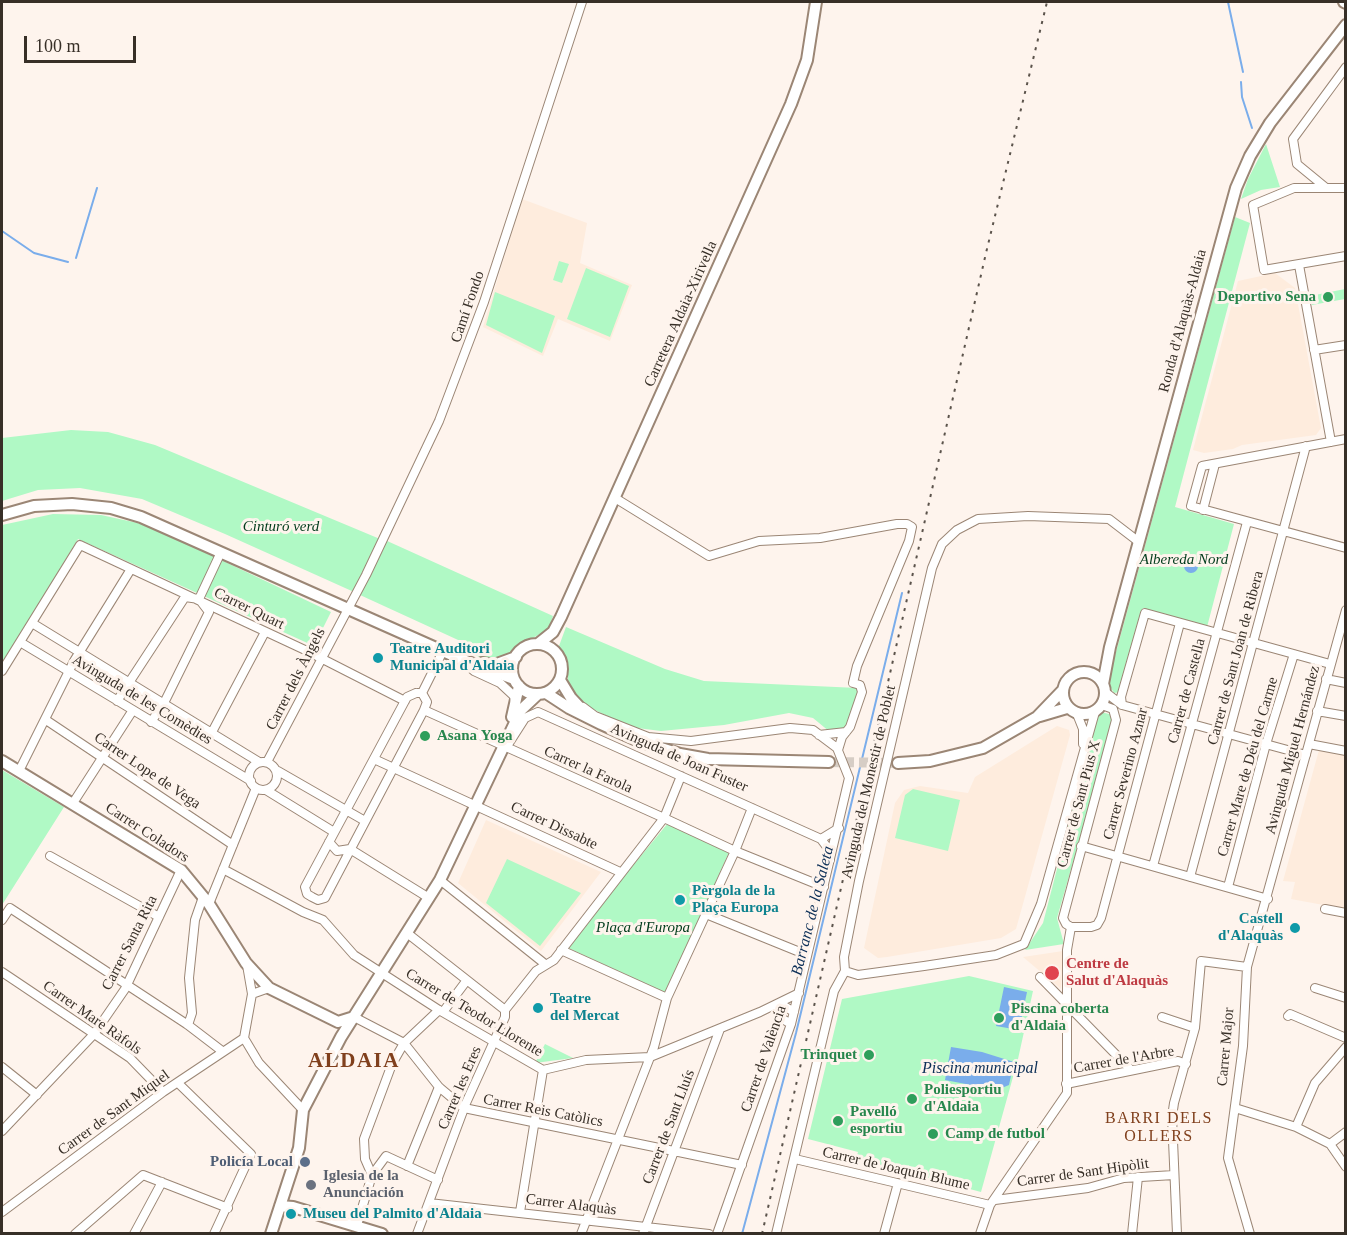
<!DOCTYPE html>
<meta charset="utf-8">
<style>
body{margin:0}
#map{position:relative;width:1347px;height:1235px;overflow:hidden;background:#fef4ed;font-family:"Times New Roman",serif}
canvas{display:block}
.frame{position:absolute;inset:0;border:3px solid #372f27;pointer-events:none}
.scale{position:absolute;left:24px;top:36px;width:112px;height:27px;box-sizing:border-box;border:3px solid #372f27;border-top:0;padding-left:8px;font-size:18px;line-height:21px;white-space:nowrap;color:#372f27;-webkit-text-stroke:4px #fef4ed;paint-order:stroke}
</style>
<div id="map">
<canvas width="1347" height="1235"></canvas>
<div class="frame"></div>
<div class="scale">100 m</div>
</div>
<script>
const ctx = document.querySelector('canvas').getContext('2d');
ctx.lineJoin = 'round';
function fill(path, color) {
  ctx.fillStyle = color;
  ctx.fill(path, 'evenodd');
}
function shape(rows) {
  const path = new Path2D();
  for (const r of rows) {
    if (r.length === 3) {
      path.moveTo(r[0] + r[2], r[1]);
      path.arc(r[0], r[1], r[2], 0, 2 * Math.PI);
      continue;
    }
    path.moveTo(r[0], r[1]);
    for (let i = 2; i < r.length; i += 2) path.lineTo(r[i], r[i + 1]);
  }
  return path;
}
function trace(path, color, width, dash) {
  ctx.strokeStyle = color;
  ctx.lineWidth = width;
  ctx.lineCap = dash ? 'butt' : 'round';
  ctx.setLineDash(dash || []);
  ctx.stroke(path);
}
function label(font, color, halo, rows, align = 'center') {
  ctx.font = font + ' "Times New Roman",serif';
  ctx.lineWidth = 6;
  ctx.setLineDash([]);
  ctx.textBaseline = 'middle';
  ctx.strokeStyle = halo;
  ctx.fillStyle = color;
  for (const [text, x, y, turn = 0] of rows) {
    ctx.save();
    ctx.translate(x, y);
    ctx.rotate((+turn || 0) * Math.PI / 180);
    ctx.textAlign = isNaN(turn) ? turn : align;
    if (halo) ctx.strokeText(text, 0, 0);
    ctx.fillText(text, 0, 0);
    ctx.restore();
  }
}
fill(shape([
 [522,199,587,223,580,263,632,285,610,341,558,319,543,356,483,327],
 [1275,273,1295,288,1321,428,1316,435,1242,445,1233,449,1204,453,1193,450,1238,281],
 [1057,726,1069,730,1070,735,1016,929,1001,938,887,957,878,958,864,948,895,803,904,790,920,786,968,793,975,777],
 [1319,750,1345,755,1345,909,1291,899,1295,882,1283,881],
 [486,820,601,872,541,951,458,883],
 [1063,951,1061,989,1023,957]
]), '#feecdd');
fill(shape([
 [1266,144,1280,187,1261,190,1241,199,1248,179],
 [1235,217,1250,223,1175,507,1234,524,1207,627,1143,608,1123,686,1120,692,1114,693,1108,683,1113,663],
 [559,261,569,264,562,283,553,280],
 [586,268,629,286,610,337,567,319],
 [1345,289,1345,299,1312,305,1310,296],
 [495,292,555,316,542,353,486,325],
 [71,430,108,432,155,445,380,539,354,592,225,534,142,499,80,488,38,490,2,501,2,438],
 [53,514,101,515,147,525,331,612,314,646,78,539,2,664,2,525],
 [385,540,553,616,548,630,521,644,509,656,489,660,465,652,469,645,360,595],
 [566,627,665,669,704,681,858,688,856,701,846,727,830,732,813,718,789,713,724,725,661,731,629,727,587,706,568,687,568,662,559,646],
 [1101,712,1113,715,1112,726,1057,918,1064,944,1025,950,1043,923,1096,718],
 [2,770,64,807,2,905],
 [913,789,960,800,948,851,895,838,905,795],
 [668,823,730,850,666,993,566,947],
 [507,859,581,893,540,946,486,903],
 [969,976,1033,991,1018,1059,981,1192,856,1159,858,1152,808,1139,842,999],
 [545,1044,573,1058,535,1063]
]), '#b0f9c5');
fill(shape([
 [1191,566,7],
 [1004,987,1027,992,1019,1030,996,1026],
 [951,1047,982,1052,1014,1062,1009,1085,997,1090,945,1080]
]), '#7aadeb');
trace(shape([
 [1228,2,1243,72],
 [1241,82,1242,97,1252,128],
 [2,231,34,253,68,262],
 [76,258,97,188],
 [742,1234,796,1033,902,593]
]), '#7aadeb', 2);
trace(shape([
 [829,762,898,763]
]), '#d6cdc5', 10, [10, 5]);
const street = shape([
 [1325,187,1297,164,1293,139,1346,67],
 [1346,188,1294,188,1253,205,1264,270,1346,256],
 [1299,265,1331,442],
 [1314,350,1346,345],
 [1346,439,1202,466,1191,506,1346,548],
 [615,498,709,556,759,541,820,538,897,524,907,524,912,527,909,541,857,666,853,683,860,685,862,692,850,727,842,737,838,750],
 [1203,510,1215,464],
 [199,599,221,552],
 [32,623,259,762],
 [20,642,251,781],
 [466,664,474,671,500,683,514,696,515,703],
 [2,671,80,545,305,650,405,701],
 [1326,679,1346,683],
 [1105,692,1122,705,1306,755],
 [416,693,422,693,427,702,424,710,325,898,318,900,312,897,307,894,305,887,407,697,416,693],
 [422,693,443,651],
 [117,701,185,597,199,599,209,612,164,703,151,722],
 [1122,705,1121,697,1145,613,1330,664],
 [583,707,595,716,648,737,691,741,790,728,813,730,837,748,849,778,791,1024,717,1234],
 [424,710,664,818,681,776],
 [1317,711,1346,716],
 [1077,714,1083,729,1083,744],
 [46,720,233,845],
 [211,734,265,632],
 [819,735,846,732],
 [509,743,525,718,538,712,821,839,827,847,830,860],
 [1309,744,1346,751],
 [374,759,620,872],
 [267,762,366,575,439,421,484,302,582,2],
 [263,776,14],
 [19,771,74,661,131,569],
 [278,771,365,821],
 [266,790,334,832],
 [73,803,133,710],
 [752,808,735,851,824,887],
 [821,839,839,828],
 [329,842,337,851,350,849,429,898],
 [1081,846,1268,899],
 [50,856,159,917],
 [1153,866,1247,522],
 [223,869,303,912,323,920,354,955,439,1010,543,1070,586,1060,650,1057,760,1012,799,993],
 [1190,877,1306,446],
 [440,880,545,964],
 [1228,887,1266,744,1294,654],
 [209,904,256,788],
 [1325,909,1346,913],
 [706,914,807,955],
 [2,920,10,908,188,1025,222,1051],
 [1071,927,1091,927,1097,925,1101,918,1180,623],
 [1071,927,1066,924,1063,918,1116,720,1113,709,1102,705],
 [407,933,505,1010],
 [561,950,667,998],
 [247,965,252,994,244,1038,259,1063,303,1110],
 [845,971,858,975,924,966,996,955,1024,944,1041,904,1095,712],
 [2,972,130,1058,163,1092],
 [1040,977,1131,1070],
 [1315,988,1346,998],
 [252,994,269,988],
 [443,1012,467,980],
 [1288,1016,1290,1014,1346,1038],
 [354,1017,404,1043,439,1087,464,1108,742,1165],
 [1162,1017,1195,1028],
 [791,1024,781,1018,778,1011,784,1006,794,1012],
 [188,1025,192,1013,189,978,195,920,203,897],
 [2,1067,37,1095],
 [178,1083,251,1154,214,1234],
 [1066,1084,1178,1061,1186,1064],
 [1235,1108,1296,1127,1330,1144],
 [1296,1127,1315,1083,1346,1047],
 [2,1131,94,1034,125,989,181,870],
 [1330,1144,1346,1167],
 [1330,1144,1346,1132],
 [795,1159,990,1205],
 [407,1166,439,1087],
 [372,1175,386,1156,438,1180],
 [995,1200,1088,1188,1124,1178,1174,1175],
 [429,1203,709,1234],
 [2,1212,163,1092,244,1038],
 [520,1212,543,1070],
 [357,1225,372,1175,365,1159,364,1139,392,1064,404,1043,439,1010],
 [75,1234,143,1175,228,1208],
 [134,1234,162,1182],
 [417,1234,466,1103,505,1017,505,1010,536,971,554,960,664,818,735,851,667,998,654,1047,581,1234],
 [643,1234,720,1029],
 [776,1234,834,991,845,971,844,957,859,881,932,568,942,544,957,530,978,519,1028,516,1109,519,1139,542],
 [884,1234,898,1183],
 [980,1234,990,1205,1067,1093,1067,950,1071,927],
 [1132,1234,1138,1177],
 [1177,1234,1172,1117,1174,1103,1195,1028,1201,961,1247,967],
 [1250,1234,1228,1158,1243,1046,1247,967,1346,610]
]);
const secondary = shape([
 [1344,2,1346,3],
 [2,515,34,506,72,504,111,508,141,517,463,660,514,679],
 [538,644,553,632,561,617,791,104,807,60,816,2],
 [537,669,25],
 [482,663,494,665,516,657],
 [1084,693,21],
 [560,680,571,698,585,713],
 [1103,684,1110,647,1236,188,1250,156,1270,123,1346,25],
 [546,693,569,708,601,724,639,741,680,754,708,759,829,762],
 [1040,716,1067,708],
 [512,717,519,686],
 [2,761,181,870,209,904,246,963,269,988,338,1022,354,1017],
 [898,763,930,761,983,748,1037,717,1062,691],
 [280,1206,293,1207,382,1234],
 [271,1234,299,1148,303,1110,341,1037,440,880,521,710,538,694]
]);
trace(street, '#9b8675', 10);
trace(secondary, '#9b8675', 14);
trace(street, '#fff', 8);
trace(secondary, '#fff', 10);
trace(shape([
 [762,1234,986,253,1047,2]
]), '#5b534b', 2, [3, 6]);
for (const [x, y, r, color] of [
 [1328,297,6,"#2e9e5b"],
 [378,658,6,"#0f9aa8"],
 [425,736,6,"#2e9e5b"],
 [680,900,6,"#0f9aa8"],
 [1295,928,6,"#0f9aa8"],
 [1052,973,8,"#e0444e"],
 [538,1008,6,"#0f9aa8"],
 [999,1018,6,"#2e9e5b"],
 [869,1055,6,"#2e9e5b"],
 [912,1099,6,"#2e9e5b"],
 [838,1121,6,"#2e9e5b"],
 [933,1134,6,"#2e9e5b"],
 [305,1162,6,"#5c6f8a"],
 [311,1185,6,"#6b7280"],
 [291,1214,6,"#0f9aa8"]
]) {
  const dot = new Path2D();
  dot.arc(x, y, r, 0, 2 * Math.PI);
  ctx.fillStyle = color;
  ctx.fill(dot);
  trace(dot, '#fef4ed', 2);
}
label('bold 15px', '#27864d', '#fef4ed', [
 ["Deportivo Sena",1316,297,"right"],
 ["Asana Yoga",437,736],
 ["Piscina coberta",1011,1009],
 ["d'Aldaia",1011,1026],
 ["Trinquet",857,1055,"right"],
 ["Poliesportiu",924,1090],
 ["d'Aldaia",924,1107],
 ["Pavelló",850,1112],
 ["esportiu",850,1129],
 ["Camp de futbol",945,1134]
], 'left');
label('15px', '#372f27', '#fef4ed', [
 ["Camí Fondo",468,307,-71],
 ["Carretera Aldaia-Xirivella",681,314,-66],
 ["Ronda d'Alaquàs-Aldaia",1183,321,-75],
 ["Carrer Quart",249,609,26],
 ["Carrer de Sant Joan de Ribera",1236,658,-75],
 ["Carrer dels Àngels",296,679,-63],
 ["Carrer de Castella",1187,691,-75],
 ["Avinguda de les Comèdies",142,700,31],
 ["Avinguda Miguel Hernández",1293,750,-75],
 ["Avinguda de Joan Fuster",679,758,24],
 ["Carrer Mare de Déu del Carme",1248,767,-74],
 ["Carrer la Farola",588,770,24],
 ["Carrer Lope de Vega",147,771,34],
 ["Carrer Severino Aznar",1126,774,-75],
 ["Avinguda del Monestir de Poblet",869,782,-77],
 ["Carrer de Sant Pius X",1079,804,-75],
 ["Carrer Dissabte",554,826,25],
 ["Carrer Coladors",147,833,33],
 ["Carrer Santa Rita",130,943,-63],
 ["Carrer de Teodor Llorente",474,1013,31],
 ["Carrer Mare Ràfols",92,1018,35],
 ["Carrer Major",1226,1047,-85],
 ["Carrer de València",764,1059,-71],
 ["Carrer de l'Arbre",1124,1060,-10],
 ["Carrer les Eres",460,1088,-67],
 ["Carrer Reis Catòlics",543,1111,11],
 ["Carrer de Sant Miquel",114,1113,-36],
 ["Carrer de Sant Lluís",669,1127,-69],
 ["Carrer de Joaquín Blume",896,1169,13],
 ["Carrer de Sant Hipòlit",1083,1173,-8],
 ["Carrer Alaquàs",571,1205,7]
]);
label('italic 15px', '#003b1b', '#fef4ed', [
 ["Cinturó verd",281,527],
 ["Albereda Nord",1184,560],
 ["Plaça d'Europa",643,928]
]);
label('bold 15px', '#0d838f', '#fef4ed', [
 ["Teatre Auditori",390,649],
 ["Municipal d'Aldaia",390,666],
 ["Pèrgola de la",692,891],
 ["Plaça Europa",692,908],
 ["Castell",1283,919,"right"],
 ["d'Alaquàs",1283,936,"right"],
 ["Teatre",550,999],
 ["del Mercat",550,1016],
 ["Museu del Palmito d'Aldaia",303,1214]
], 'left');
label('bold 15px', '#be3a42', '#fef4ed', [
 ["Centre de",1066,964],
 ["Salut d'Alaquàs",1066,981]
], 'left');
label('bold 15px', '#4e5e75', '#fef4ed', [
 ["Policía Local",293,1162]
], 'right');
label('bold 15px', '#5b616d', '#fef4ed', [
 ["Iglesia de la",323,1176],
 ["Anunciación",323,1193]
], 'left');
label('italic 16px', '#0c2f57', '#fef4ed', [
 ["Barranc de la Saleta",813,911,-76],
 ["Piscina municipal",980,1069]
]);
ctx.letterSpacing = '1.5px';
label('16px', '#80401d', '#fef4ed', [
 ["BARRI DELS",1159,1119],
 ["OLLERS",1159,1137]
]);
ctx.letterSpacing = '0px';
ctx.letterSpacing = '1.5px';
label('bold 21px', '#80401d', '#fef4ed', [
 ["ALDAIA",354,1062]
]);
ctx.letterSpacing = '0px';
</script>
